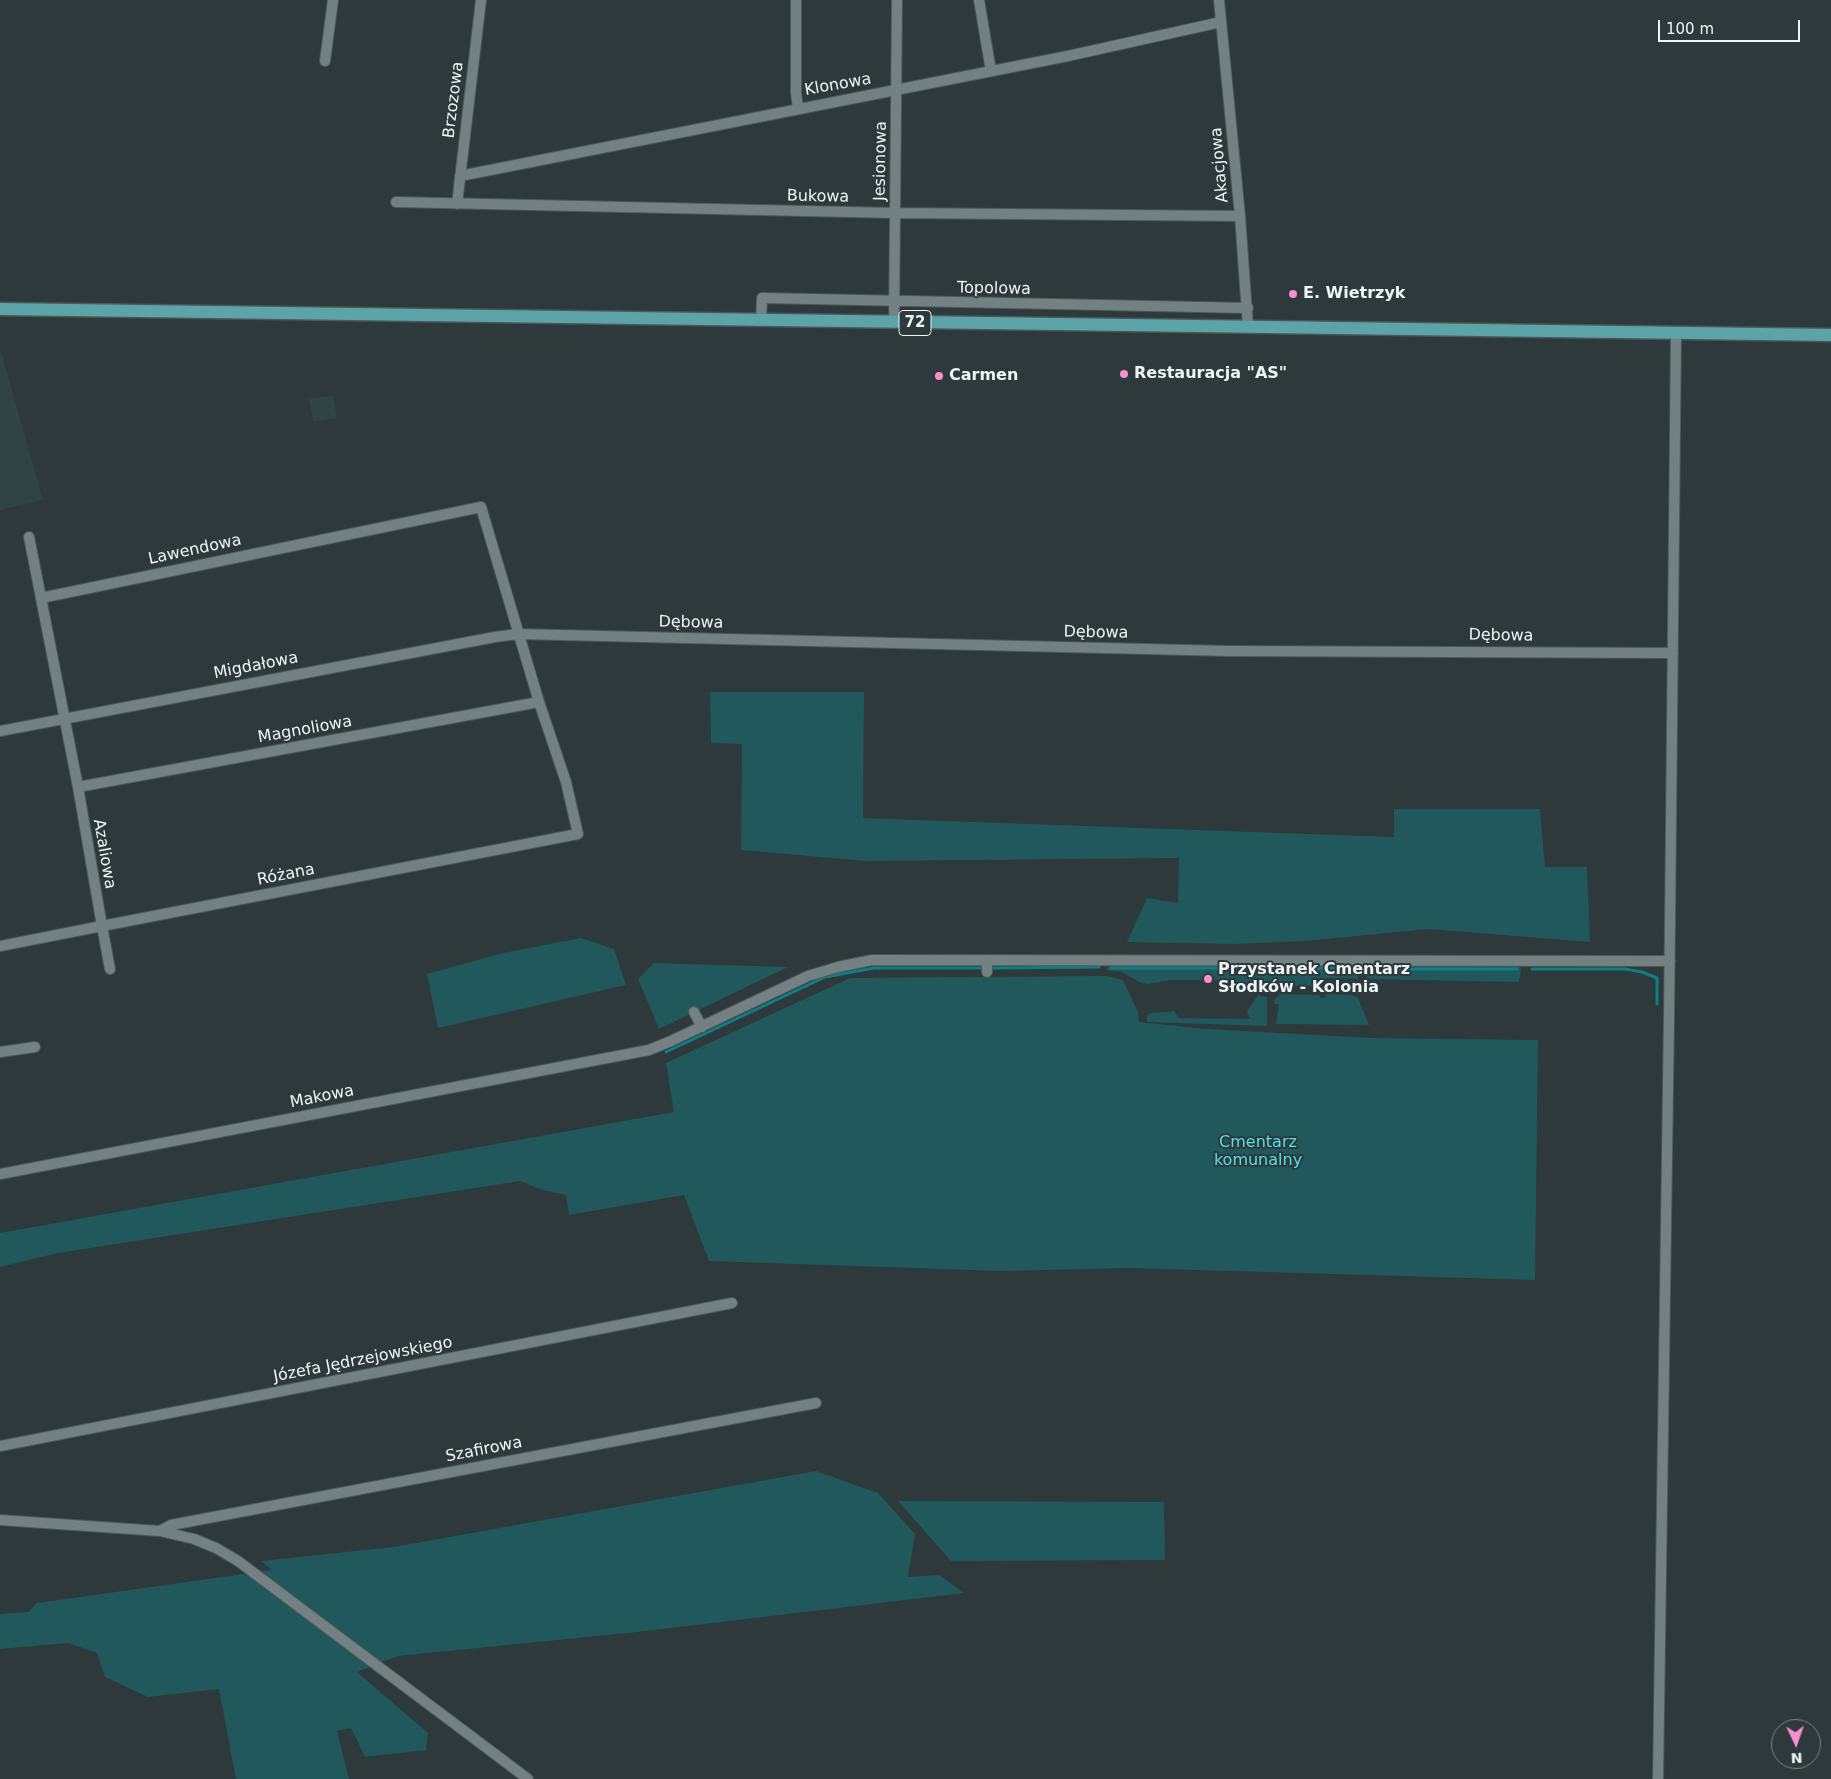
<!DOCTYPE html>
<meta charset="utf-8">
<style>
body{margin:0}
#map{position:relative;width:1831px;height:1779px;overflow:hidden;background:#2d393a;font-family:"DejaVu Sans",sans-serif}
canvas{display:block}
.north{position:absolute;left:1771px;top:1719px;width:50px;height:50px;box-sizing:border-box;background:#2d393a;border:1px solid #7a8484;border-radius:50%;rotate:177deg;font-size:14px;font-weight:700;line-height:20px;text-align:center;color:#edf4f4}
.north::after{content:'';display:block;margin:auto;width:18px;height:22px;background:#f790cd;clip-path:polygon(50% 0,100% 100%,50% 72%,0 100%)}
.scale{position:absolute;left:1658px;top:20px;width:142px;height:22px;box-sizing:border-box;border:2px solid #edf4f4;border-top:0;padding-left:6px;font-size:15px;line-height:18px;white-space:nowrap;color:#edf4f4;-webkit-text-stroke:4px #2d393a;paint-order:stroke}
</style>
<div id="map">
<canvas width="1831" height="1779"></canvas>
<div class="north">N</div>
<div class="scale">100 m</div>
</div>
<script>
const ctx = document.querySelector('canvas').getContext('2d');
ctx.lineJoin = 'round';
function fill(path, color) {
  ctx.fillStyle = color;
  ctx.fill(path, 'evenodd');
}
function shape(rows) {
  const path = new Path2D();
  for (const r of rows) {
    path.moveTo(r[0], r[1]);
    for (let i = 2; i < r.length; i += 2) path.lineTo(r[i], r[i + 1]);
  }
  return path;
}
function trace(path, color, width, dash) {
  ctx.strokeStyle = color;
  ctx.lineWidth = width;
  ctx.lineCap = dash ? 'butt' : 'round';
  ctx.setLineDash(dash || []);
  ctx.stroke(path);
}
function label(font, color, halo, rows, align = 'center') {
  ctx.font = font + ' "DejaVu Sans",sans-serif';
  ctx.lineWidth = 4;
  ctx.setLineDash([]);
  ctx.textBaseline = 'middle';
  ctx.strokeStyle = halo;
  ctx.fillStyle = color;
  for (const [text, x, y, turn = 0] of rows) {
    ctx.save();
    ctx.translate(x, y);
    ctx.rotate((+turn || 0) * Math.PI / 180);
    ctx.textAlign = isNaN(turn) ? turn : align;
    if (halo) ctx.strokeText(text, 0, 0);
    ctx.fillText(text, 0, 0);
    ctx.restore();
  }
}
fill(shape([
 [0,348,43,500,0,510],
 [333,395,337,418,313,422,309,399]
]), '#304446');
fill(shape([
 [710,692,864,692,863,818,1394,837,1394,809,1540,809,1545,867,1587,867,1590,942,1428,929,1306,941,1235,944,1127,942,1147,898,1178,903,1179,858,866,861,741,850,742,744,711,743],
 [581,938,614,949,626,985,438,1028,427,974,503,953],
 [654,963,788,967,659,1029,638,979],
 [1109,965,1355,966,1358,970,1358,979,1327,978,1319,986,1270,985,1213,980,1213,976,1203,976,1202,980,1171,980,1148,984,1141,983,1122,972,1106,970],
 [1518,965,1521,968,1519,982,1366,979,1370,966],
 [1107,976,1123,980,1138,1012,1139,1022,1206,1029,1373,1038,1538,1040,1535,1280,1130,1268,1000,1271,709,1261,684,1195,569,1215,566,1195,543,1190,520,1181,58,1253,0,1267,0,1233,674,1112,666,1063,850,978],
 [1280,994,1319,995,1320,998,1325,998,1326,994,1352,995,1358,998,1369,1025,1276,1024,1279,1004,1274,1004,1274,1000],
 [1258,995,1267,997,1267,1026,1147,1022,1147,1015,1151,1013,1174,1011,1179,1018,1250,1019,1247,1011],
 [816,1471,878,1493,915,1534,908,1577,939,1575,964,1593,637,1632,398,1656,357,1672,428,1733,426,1750,365,1757,351,1728,337,1731,349,1779,236,1779,219,1689,148,1697,105,1677,97,1653,68,1643,0,1649,0,1614,28,1612,37,1603,272,1570,261,1561,394,1547],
 [898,1501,1164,1502,1165,1560,951,1561]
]), '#21585c');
trace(shape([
 [993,968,1099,967],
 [1111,968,1356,968],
 [1369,969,1517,969],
 [1532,969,1625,969,1642,972,1657,978,1657,1004],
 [666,1052,825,977,874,968,981,968]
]), '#0c8086', 3);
const minor = shape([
 [796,0,796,93,798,108],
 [979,0,991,71],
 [1219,0,1240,216,1248,327],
 [325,61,333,0],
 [460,176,1068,56,1221,22],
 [396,202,895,213,1240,216],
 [457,204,481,0],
 [761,321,762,298,1248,308],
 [894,323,897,0],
 [29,537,41,598],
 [0,731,495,637,518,634,1229,651,1673,653],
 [78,787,539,702],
 [0,946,102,926,578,834,566,782,539,702,481,507,41,598,78,787,102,926,110,969],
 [987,960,987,972],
 [694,1012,702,1027],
 [0,1052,35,1047],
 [0,1174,649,1050,671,1041,808,976,838,967,872,960,1670,961],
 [0,1446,732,1303],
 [0,1520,160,1531,194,1539,216,1548,238,1561,528,1779],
 [160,1531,171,1525,816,1403],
 [1658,1779,1669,1018,1676,333]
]);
const major = shape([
 [0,309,1831,335]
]);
trace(minor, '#4d5758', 12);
trace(major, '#4d5758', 15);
trace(minor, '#748182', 10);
trace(major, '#5ba4a8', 12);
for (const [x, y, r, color] of [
 [1293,294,5,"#f790cd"],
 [1124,374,5,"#f790cd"],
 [939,376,5,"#f790cd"],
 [1208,979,5,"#f790cd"]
]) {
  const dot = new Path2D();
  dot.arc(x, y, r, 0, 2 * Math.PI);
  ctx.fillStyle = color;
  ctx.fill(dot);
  trace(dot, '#2d393a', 2);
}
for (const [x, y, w] of [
 [915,323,32]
]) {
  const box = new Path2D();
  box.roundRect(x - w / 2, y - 12.5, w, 25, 4);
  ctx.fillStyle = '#2d393a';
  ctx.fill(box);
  trace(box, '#edf4f4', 1);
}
label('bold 15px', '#edf4f4', null, [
 ["72",915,323]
]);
label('16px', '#edf4f4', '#2d393a', [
 ["Klonowa",838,85,-10],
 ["Brzozowa",454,100,-83],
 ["Jesionowa",881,161,-89],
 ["Akacjowa",1220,165,-95],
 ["Bukowa",818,197,1],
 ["Topolowa",994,289,1],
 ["Lawendowa",195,550,-12],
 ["Dębowa",691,623,1],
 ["Dębowa",1096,633,1],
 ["Dębowa",1501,636,1],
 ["Migdałowa",256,666,-11],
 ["Magnoliowa",305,730,-10],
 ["Azaliowa",104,854,80],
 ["Różana",286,875,-11],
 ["Makowa",322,1097,-11],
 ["Józefa Jędrzejowskiego",363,1360,-11],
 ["Szafirowa",484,1450,-11]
]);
label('bold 16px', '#edf4f4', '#2d393a', [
 ["E. Wietrzyk",1303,294],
 ["Restauracja \"AS\"",1134,374],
 ["Carmen",949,376],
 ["Przystanek Cmentarz",1218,970],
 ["Słodków - Kolonia",1218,988]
], 'left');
label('16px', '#52e1e9', '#2d393a', [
 ["Cmentarz",1258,1143],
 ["komunalny",1258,1161]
]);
</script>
